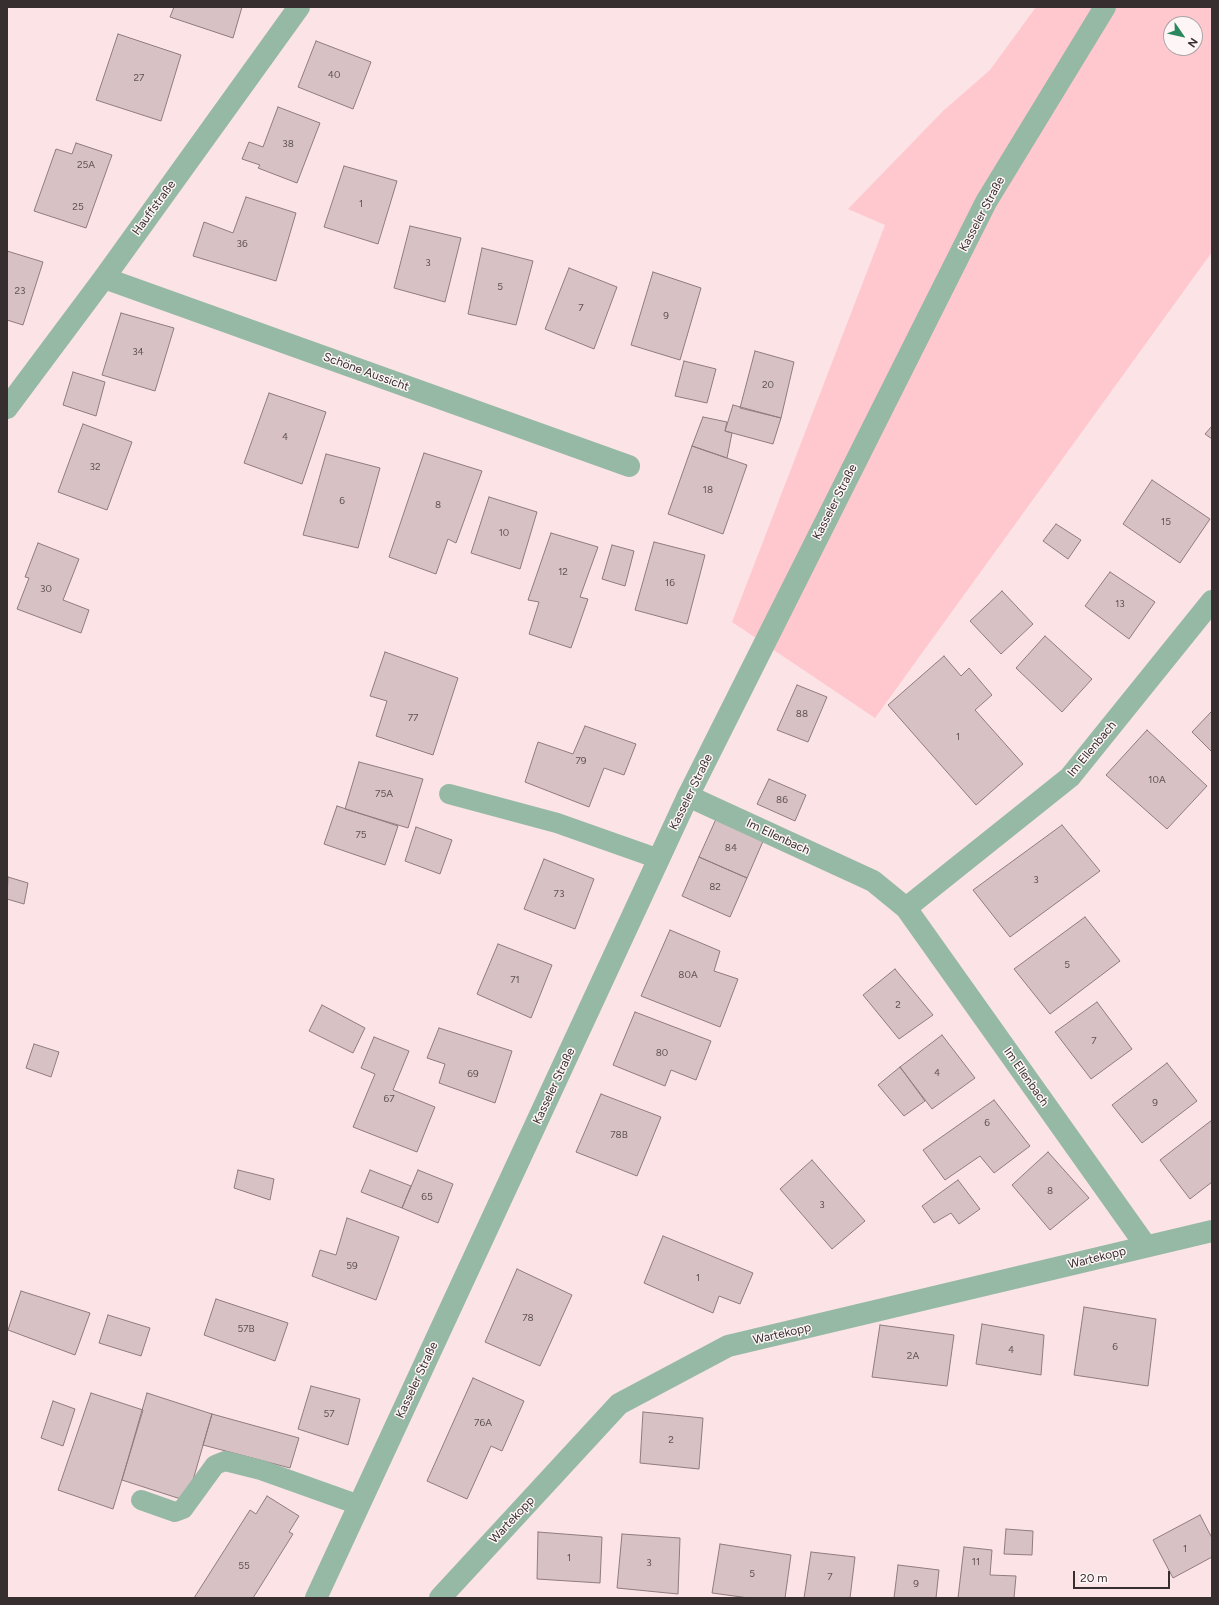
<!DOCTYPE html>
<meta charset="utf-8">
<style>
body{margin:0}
#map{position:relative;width:1219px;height:1605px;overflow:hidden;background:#fbe3e6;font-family:Figtree,sans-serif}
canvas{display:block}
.frame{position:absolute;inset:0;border:8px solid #372e2f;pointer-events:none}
.north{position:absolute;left:1163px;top:16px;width:40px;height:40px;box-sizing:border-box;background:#fef5f6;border:1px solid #aea5a6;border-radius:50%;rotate:124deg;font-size:11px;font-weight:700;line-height:16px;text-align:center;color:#372e2f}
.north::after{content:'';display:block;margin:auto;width:14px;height:18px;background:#2a875e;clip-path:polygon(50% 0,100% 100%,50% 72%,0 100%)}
.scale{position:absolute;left:1073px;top:1571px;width:97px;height:18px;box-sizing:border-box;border:2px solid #372e2f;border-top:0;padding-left:5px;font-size:12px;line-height:14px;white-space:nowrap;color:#372e2f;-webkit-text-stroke:3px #fef5f6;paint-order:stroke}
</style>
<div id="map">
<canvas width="1219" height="1605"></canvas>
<div class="frame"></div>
<div class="north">N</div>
<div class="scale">20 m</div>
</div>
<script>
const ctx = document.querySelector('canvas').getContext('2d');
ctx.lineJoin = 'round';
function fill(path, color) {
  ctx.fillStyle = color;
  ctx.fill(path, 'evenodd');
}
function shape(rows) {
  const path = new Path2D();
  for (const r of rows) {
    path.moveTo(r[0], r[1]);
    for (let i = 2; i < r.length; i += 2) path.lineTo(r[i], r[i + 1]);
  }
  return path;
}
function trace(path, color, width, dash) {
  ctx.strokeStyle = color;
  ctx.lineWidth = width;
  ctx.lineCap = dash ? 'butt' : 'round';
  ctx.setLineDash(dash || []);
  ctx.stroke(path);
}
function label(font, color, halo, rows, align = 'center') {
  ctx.font = font + ' Figtree,sans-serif';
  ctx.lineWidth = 3;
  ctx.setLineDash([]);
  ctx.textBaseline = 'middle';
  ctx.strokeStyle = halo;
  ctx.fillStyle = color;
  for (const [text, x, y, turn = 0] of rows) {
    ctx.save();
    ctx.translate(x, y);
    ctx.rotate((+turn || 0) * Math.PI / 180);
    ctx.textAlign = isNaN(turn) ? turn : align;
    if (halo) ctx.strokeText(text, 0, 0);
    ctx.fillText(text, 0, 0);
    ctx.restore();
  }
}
fill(shape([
 [1036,7,1212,7,1212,252,875,718,732,622,885,225,848,209,943,111,990,70],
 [1171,24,1195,24,1195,48,1171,48]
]), '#ffc8cf');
const building = shape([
 [174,7,242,7,233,38,170,17,174,7],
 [118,34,181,55,161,121,96,100,118,34],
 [316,41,371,62,353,109,298,87,316,41],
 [278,107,320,123,297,183,258,168,260,165,242,159,249,142,263,147,278,107],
 [76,143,112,155,86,228,34,211,56,149,72,154,76,143],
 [344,166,397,181,378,244,324,227,344,166],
 [246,197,296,213,276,281,193,256,204,222,233,233,246,197],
 [410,226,461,238,445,302,394,288,410,226],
 [482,248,533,261,516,325,468,314,482,248],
 [7,251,43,262,23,325,7,320,7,251],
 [569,268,617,287,594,349,545,329,569,268],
 [653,272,701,288,680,360,631,345,653,272],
 [121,313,174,328,155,391,102,375,121,313],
 [755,351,794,362,781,418,740,408,755,351],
 [684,361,716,369,707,403,675,396,684,361],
 [73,372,105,382,96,416,63,405,73,372],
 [269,393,326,412,302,484,244,463,269,393],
 [733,405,781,418,773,444,725,431,733,405],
 [703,417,727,422,725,431,732,433,727,458,692,446,703,417],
 [83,424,132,442,107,510,58,492,83,424],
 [1212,426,1212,439,1205,434,1212,426],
 [692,446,747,465,723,534,668,514,692,446],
 [424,453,482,471,456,543,448,539,436,574,389,557,424,453],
 [326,454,380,468,358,548,303,535,326,454],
 [1152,480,1210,519,1180,563,1123,524,1152,480],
 [489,497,537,512,520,569,471,553,489,497],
 [1056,524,1081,540,1068,559,1043,541,1056,524],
 [551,533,598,547,580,597,588,599,571,648,529,634,539,602,528,600,551,533],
 [654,542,705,555,687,624,635,610,654,542],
 [38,543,79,559,63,600,89,610,81,633,17,609,29,578,25,577,38,543],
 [612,545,634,551,625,586,602,579,612,545],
 [1110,572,1155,602,1129,639,1085,606,1110,572],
 [1002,591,1033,624,1001,654,970,621,1002,591],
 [1045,636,1092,679,1062,712,1016,668,1045,636],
 [385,652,458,678,433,755,376,736,387,701,370,696,385,652],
 [944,656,961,676,969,668,992,695,975,710,1023,764,976,805,888,705,944,656],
 [797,685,827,697,808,742,777,730,797,685],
 [1212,711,1212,752,1192,732,1212,711],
 [585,726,636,744,624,775,604,768,589,807,525,782,538,742,573,754,585,726],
 [1147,730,1207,786,1167,829,1106,775,1147,730],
 [359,762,423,779,408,828,345,809,359,762],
 [769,779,806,795,795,821,757,804,769,779],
 [337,806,398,826,385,865,324,844,337,806],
 [716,819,764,839,747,878,699,857,716,819],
 [1062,825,1100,871,1010,937,973,890,1062,825],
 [416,827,452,840,440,874,405,861,416,827],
 [699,857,747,878,730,917,682,896,699,857],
 [544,859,594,879,575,929,524,909,544,859],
 [8,877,28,883,24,904,7,899,8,877],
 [1085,917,1120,961,1050,1014,1014,969,1085,917],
 [670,930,720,951,714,971,738,979,720,1027,641,996,670,930],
 [498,944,552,965,531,1018,477,994,498,944],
 [895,969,933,1015,899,1039,863,995,895,969],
 [1097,1002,1132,1049,1091,1079,1055,1032,1097,1002],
 [322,1005,365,1028,353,1053,309,1031,322,1005],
 [635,1012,711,1041,696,1080,671,1070,665,1086,613,1065,635,1012],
 [439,1028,512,1051,495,1103,439,1083,445,1064,427,1058,439,1028],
 [942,1035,975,1078,932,1109,900,1067,942,1035],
 [374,1037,409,1051,393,1090,435,1107,417,1152,353,1127,375,1074,361,1068,374,1037],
 [34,1044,59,1052,51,1077,26,1068,34,1044],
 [1167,1063,1197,1101,1142,1143,1112,1105,1167,1063],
 [900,1067,925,1101,904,1116,878,1085,900,1067],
 [601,1094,661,1117,637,1176,576,1152,601,1094],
 [994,1100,1030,1146,994,1173,980,1156,945,1180,923,1150,994,1100],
 [1212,1120,1212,1182,1190,1199,1160,1160,1212,1120],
 [1048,1152,1089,1198,1050,1230,1012,1185,1048,1152],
 [812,1160,865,1221,832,1249,780,1189,812,1160],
 [238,1170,274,1179,270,1200,234,1188,238,1170],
 [370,1170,411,1186,402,1208,361,1192,370,1170],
 [418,1170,453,1184,438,1223,402,1208,418,1170],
 [958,1180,980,1209,959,1224,951,1213,934,1223,922,1206,958,1180],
 [347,1218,399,1237,376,1300,312,1276,320,1250,336,1255,347,1218],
 [663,1236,753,1273,740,1304,719,1296,713,1313,644,1283,663,1236],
 [517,1269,572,1295,540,1366,485,1342,517,1269],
 [21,1291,90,1313,75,1355,8,1330,21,1291],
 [216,1299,288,1323,275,1361,204,1335,216,1299],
 [1084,1307,1156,1319,1148,1386,1074,1375,1084,1307],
 [108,1315,150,1328,141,1356,99,1343,108,1315],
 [982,1324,1044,1335,1041,1375,976,1364,982,1324],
 [880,1325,954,1335,947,1386,872,1377,880,1325],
 [473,1378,524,1401,502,1451,491,1446,467,1499,427,1481,473,1378],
 [311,1386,360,1399,348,1445,298,1429,311,1386],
 [91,1393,143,1410,113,1509,58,1490,91,1393],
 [147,1393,212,1414,187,1501,122,1480,147,1393],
 [53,1401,75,1409,63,1446,41,1438,53,1401],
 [643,1412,703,1418,699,1469,640,1463,643,1412],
 [212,1414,299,1438,290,1468,203,1445,212,1414],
 [267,1496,299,1516,289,1532,293,1534,253,1598,194,1598,250,1510,256,1514,267,1496],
 [1200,1515,1212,1538,1212,1557,1173,1578,1153,1540,1200,1515],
 [1006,1529,1033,1531,1032,1555,1004,1554,1006,1529],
 [538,1532,602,1537,600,1583,537,1579,538,1532],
 [622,1534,680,1538,678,1594,617,1588,622,1534],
 [720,1544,791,1555,785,1598,749,1598,712,1593,720,1544],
 [964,1547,992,1550,990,1575,1016,1576,1014,1598,958,1598,964,1547],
 [811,1552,855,1557,850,1598,804,1598,811,1552],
 [898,1565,939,1570,936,1598,894,1598,898,1565]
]);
fill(building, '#d8c1c4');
trace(building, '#907b7e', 1);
trace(shape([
 [449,794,557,823,659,859],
 [141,1500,175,1512,183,1509,215,1465,225,1461,261,1470,359,1505]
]), '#96b9a5', 20);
trace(shape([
 [104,278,629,466],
 [7,408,104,278,299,7],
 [688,796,873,881,906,908,1146,1246],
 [906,908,1070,777,1212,601],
 [440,1598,619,1404,728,1346,1212,1231]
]), '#96b9a5', 22);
trace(shape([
 [316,1598,688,796,986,202,1105,7]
]), '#96b9a5', 22);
label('10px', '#5f5354', null, [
 ["40",334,75],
 ["27",139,78],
 ["38",288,144],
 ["25A",86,165],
 ["1",361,204],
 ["25",78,207],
 ["36",242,244],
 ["3",428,263],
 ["5",500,287],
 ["23",20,291],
 ["7",581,308],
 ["9",666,316],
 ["34",138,352],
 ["20",768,385],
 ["4",285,437],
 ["32",95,467],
 ["18",708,490],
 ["6",342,501],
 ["8",438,505],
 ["15",1166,522],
 ["10",504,533],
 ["12",563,572],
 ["16",670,583],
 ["30",46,589],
 ["13",1120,604],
 ["88",802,714],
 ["77",413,718],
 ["1",958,737],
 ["79",581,761],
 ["10A",1157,780],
 ["75A",384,794],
 ["86",782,800],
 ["75",361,835],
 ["84",731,848],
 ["3",1036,880],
 ["82",715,887],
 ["73",559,894],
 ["5",1067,965],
 ["80A",688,975],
 ["71",515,980],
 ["2",898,1005],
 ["7",1094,1041],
 ["80",662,1053],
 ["4",937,1073],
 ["69",473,1074],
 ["67",389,1099],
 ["9",1155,1103],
 ["6",987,1123],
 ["78B",619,1135],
 ["8",1050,1191],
 ["65",427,1197],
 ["3",822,1205],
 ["59",352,1266],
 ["1",698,1278],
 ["78",528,1318],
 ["57B",246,1329],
 ["6",1115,1347],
 ["4",1011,1350],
 ["2A",913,1356],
 ["57",329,1414],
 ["76A",483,1423],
 ["2",671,1440],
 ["1",1185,1549],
 ["1",569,1558],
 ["11",976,1562],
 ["3",649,1563],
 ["55",244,1566],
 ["5",752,1574],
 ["7",830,1577],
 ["9",916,1584]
]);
label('12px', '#372e2f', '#fef5f6', [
 ["Hauffstraße",154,208,-54],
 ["Kasseler Straße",982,214,-62],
 ["Schöne Aussicht",366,372,20],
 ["Kasseler Straße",835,502,-63],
 ["Im Ellenbach",1092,749,-50],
 ["Kasseler Straße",691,792,-64],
 ["Im Ellenbach",778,837,25],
 ["Im Ellenbach",1026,1077,55],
 ["Kasseler Straße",554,1086,-65],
 ["Wartekopp",1097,1258,-14],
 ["Wartekopp",782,1334,-13],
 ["Kasseler Straße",417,1380,-65],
 ["Wartekopp",512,1520,-47]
]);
</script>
